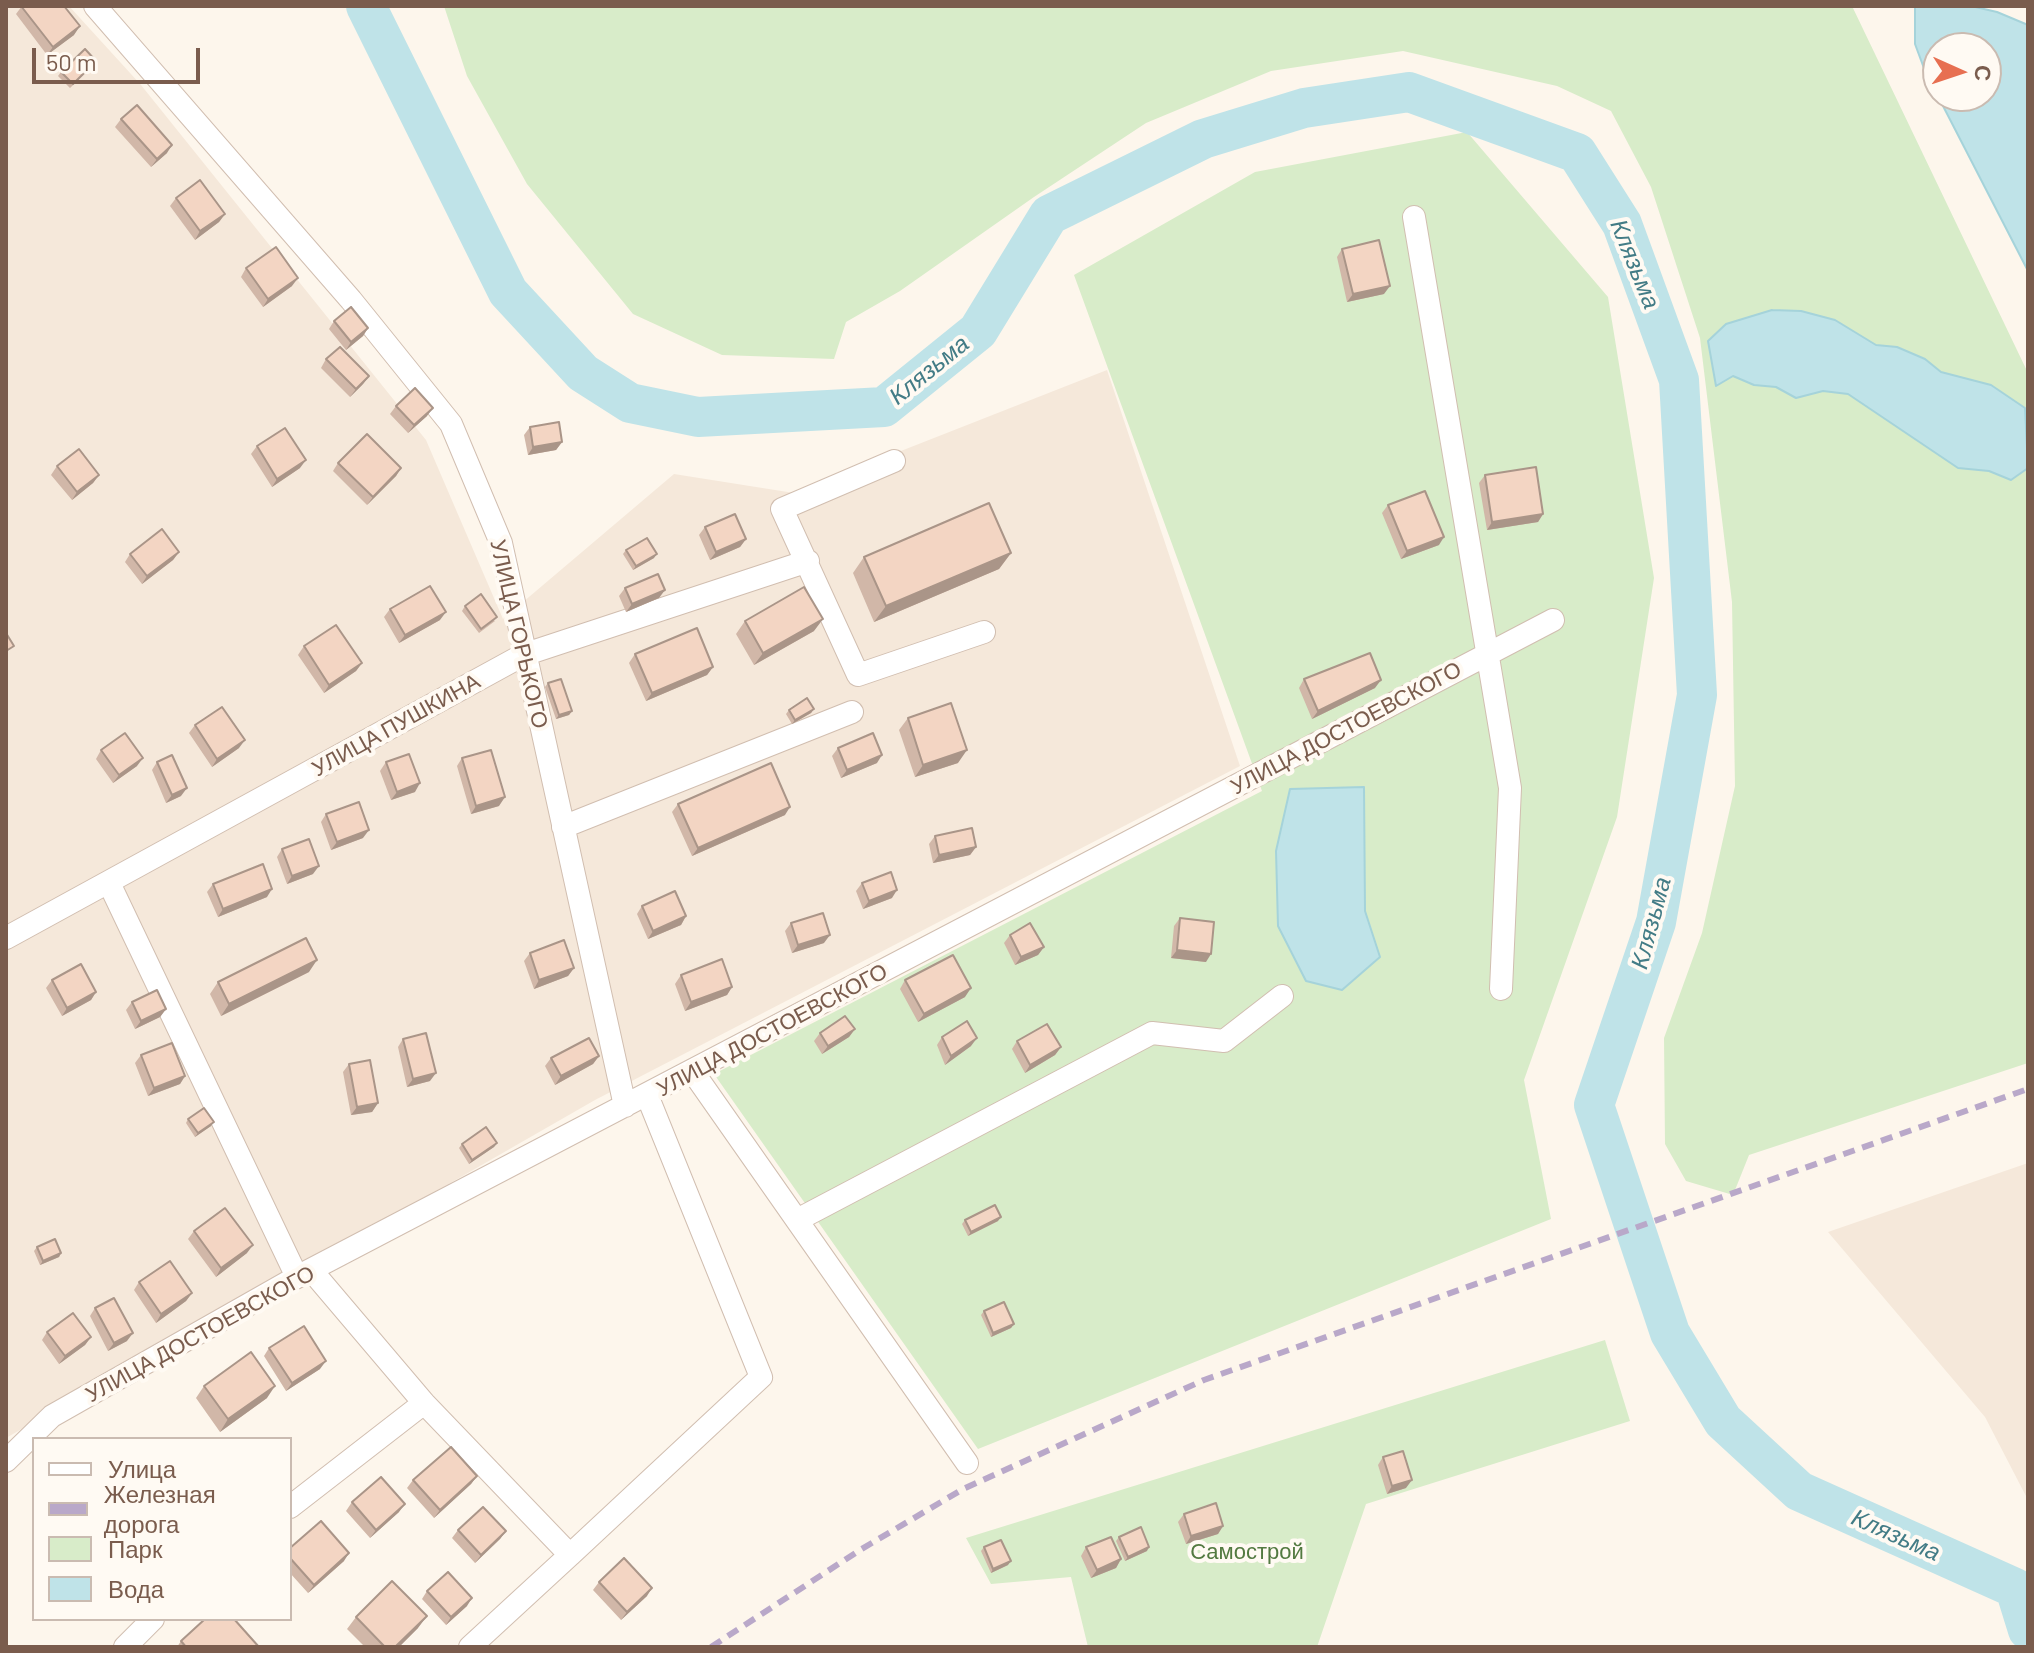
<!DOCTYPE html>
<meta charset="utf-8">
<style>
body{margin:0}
#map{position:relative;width:2034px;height:1653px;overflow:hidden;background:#fdf6ec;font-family:Barlow,sans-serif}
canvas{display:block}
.frame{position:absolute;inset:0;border:8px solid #7a5c4d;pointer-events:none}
.legend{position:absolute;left:32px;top:1437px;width:260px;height:184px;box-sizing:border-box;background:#fffaf3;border:2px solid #cabbb1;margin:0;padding:10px 14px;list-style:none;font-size:24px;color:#7a5c4d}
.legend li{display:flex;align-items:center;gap:16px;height:40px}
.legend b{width:40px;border:2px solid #cabbb1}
.north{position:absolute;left:1922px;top:32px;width:80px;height:80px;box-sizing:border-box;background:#fffaf3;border:2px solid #cabbb1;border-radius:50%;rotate:93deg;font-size:22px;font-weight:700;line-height:32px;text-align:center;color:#7a5c4d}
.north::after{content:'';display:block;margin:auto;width:28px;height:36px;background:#e76f51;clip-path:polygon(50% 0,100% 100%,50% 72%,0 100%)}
.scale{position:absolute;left:32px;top:48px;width:168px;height:36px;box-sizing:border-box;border:4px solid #7a5c4d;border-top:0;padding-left:10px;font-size:24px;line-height:28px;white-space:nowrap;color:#7a5c4d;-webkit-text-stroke:6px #fffaf3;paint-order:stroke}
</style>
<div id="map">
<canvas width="2034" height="1653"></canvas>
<div class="frame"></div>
<ul class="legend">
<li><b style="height:10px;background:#fff"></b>Улица</li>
<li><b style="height:10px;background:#b9a8c9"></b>Железная дорога</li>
<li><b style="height:22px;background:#d8ecc9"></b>Парк</li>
<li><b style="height:22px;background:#bfe3e8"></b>Вода</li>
</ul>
<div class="north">С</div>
<div class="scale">50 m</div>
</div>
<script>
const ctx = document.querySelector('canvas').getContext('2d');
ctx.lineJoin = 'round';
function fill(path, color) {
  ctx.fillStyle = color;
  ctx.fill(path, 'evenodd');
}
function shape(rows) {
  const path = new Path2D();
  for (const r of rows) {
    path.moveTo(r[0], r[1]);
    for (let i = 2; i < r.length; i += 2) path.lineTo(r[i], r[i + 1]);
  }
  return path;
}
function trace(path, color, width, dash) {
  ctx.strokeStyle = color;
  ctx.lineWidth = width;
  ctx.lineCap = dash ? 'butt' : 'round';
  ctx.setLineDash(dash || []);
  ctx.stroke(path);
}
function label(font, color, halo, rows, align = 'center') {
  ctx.font = font + ' Barlow,sans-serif';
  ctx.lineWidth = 8;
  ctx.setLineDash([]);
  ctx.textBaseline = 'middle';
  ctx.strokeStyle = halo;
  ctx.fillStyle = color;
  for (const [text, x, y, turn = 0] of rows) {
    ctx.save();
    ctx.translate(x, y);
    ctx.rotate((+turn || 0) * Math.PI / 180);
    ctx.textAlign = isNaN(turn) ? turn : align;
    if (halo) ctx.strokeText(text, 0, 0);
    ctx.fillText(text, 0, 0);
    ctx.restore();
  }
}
fill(shape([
 [6,6,69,6,141,85,426,440,503,619,674,474,794,493,1107,370,1240,766,595,1100,6,1438],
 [2028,1163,2028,1500,1985,1417,1828,1232]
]), '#f5e8da');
fill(shape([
 [444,6,1852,6,2028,373,2028,1063,1749,1155,1733,1195,1686,1181,1665,1144,1664,1038,1702,933,1735,786,1732,602,1700,338,1651,187,1611,111,1557,86,1403,51,1271,71,1146,123,1034,197,900,291,846,322,834,359,722,355,633,314,527,184,467,76],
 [1467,132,1608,297,1654,578,1617,817,1524,1080,1551,1219,978,1449,714,1074,1262,791,1074,275,1255,172],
 [1605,1340,1630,1421,1366,1504,1317,1647,1088,1647,1071,1577,991,1584,966,1538]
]), '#d8ecc9');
const water = shape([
 [1915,6,1971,6,1997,12,2028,25,2028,271,1925,71,1915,44,1915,6],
 [1938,48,1986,48,1986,96,1938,96,1938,48],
 [1772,310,1801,311,1835,320,1876,345,1897,347,1925,359,1941,372,1991,385,2025,408,2028,468,2011,480,1989,471,1958,468,1848,394,1823,391,1796,398,1776,387,1754,385,1733,376,1716,386,1708,341,1726,324,1772,310],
 [1364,787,1365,911,1380,957,1342,990,1306,981,1278,926,1276,851,1290,789,1364,787]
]);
fill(water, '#bfe3e8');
trace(water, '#a5d3da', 2);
trace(shape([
 [366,6,508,292,583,373,630,403,698,417,884,407,978,331,1049,215,1203,139,1304,108,1409,92,1577,153,1622,224,1679,380,1697,695,1656,922,1594,1105,1670,1333,1723,1421,1799,1491,2015,1588,2028,1630]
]), '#bfe3e8', 40);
const minor = shape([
 [95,6,351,300,451,424,501,543,625,1106],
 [1414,217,1510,788,1501,989],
 [894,461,782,509,858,675,984,632],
 [563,827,852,712],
 [109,883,297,1277],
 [6,938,523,655,808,561],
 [693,1072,967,1463],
 [797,1220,1152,1033,1224,1041,1282,996],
 [312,1271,424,1403,570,1555,470,1647],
 [6,1461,52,1416,297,1277,1553,620],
 [290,1507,424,1403],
 [570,1555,761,1377,647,1095],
 [125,1647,153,1619]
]);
trace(minor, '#d1beb0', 24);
trace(minor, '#fff', 22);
trace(shape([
 [711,1647,860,1550,963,1489,1204,1380,2028,1089]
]), '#b9a8c9', 6, [12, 8]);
fill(shape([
 [22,6,74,35,47,55,16,14],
 [94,65,70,88,58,76,61,72],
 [121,119,167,153,151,167,115,127],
 [176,198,225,214,219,222,195,240,170,206],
 [1342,249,1384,294,1347,302,1337,257],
 [246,268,292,286,263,307,241,277],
 [334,321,368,328,363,336,346,350,329,329],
 [326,359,369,376,363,384,350,397,321,368],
 [396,406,427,416,408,433,390,414],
 [530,427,562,442,556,450,528,455,524,435],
 [257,446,300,468,272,487,251,454],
 [338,463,401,468,396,476,367,505,333,471],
 [57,466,99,475,93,483,72,500,51,475],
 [1485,475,1543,514,1538,522,1487,530,1479,483],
 [1388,505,1439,545,1401,559,1382,513],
 [705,527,746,539,740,547,710,560,699,535],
 [626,550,654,558,633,570,623,554],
 [179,552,173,560,142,584,125,562,130,554],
 [1011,553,999,569,874,622,853,573,864,557],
 [625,588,659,598,626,612,619,596],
 [465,606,495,621,479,633,462,611],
 [390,609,440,620,399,643,384,617],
 [745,621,814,631,754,665,736,634],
 [304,646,362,663,356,671,324,693,298,655],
 [635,654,713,667,707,675,646,701,629,663],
 [1304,679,1375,688,1312,719,1299,688],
 [548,683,572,711,569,715,556,719,545,687],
 [814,709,811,713,792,724,786,714,789,710],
 [908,718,958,763,915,777,899,730],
 [195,725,239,748,212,767,189,733],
 [838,748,877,763,841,778,832,756],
 [101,750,137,766,113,783,96,759],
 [462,758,499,806,471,814,457,766],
 [157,762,181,796,166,803,152,770],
 [386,762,415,792,391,800,380,771],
 [678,804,785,815,692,856,672,812],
 [326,814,363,838,331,850,321,822],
 [935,836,976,847,970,855,933,863,929,844],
 [282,849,313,874,287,884,277,857],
 [862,883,892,898,863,909,856,891],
 [213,884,267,897,218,917,207,892],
 [642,906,686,916,681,925,648,939,637,914],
 [1180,918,1206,962,1171,958,1174,926],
 [791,923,824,943,792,953,785,931],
 [1010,935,1044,947,1038,955,1015,965,1004,943],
 [530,953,574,968,568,976,534,989,524,961],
 [309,972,221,1016,210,994,218,982],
 [681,975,732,987,727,995,685,1011,675,984],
 [52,980,96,992,91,1000,62,1016,46,988],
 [905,980,965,997,918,1022,900,989],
 [132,1002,166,1009,160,1017,135,1029,126,1010],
 [855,1029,849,1037,822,1054,814,1041,820,1033],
 [942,1037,971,1046,945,1065,937,1045],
 [403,1039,430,1081,407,1087,398,1047],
 [1017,1041,1061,1047,1055,1055,1025,1073,1012,1049],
 [141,1055,185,1076,180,1084,148,1096,135,1063],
 [599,1056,593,1064,555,1085,545,1066,551,1058],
 [349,1064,378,1103,372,1112,351,1115,343,1072],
 [188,1119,211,1126,195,1137,186,1123],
 [497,1143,494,1147,469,1164,459,1148,462,1144],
 [965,1220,998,1221,968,1236,962,1224],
 [194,1231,247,1253,216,1277,188,1239],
 [37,1247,61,1253,59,1257,40,1265,34,1251],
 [139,1282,192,1293,186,1301,156,1323,134,1290],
 [95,1308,127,1341,108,1351,90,1316],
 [984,1311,1014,1324,1011,1328,991,1337,981,1315],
 [47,1332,91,1337,85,1345,59,1364,42,1340],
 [269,1348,320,1369,286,1391,264,1356],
 [204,1386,267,1398,220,1432,196,1398],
 [1383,1457,1406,1488,1387,1494,1378,1465],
 [477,1476,471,1484,434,1518,407,1488,413,1480],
 [352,1502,399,1512,370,1538,346,1511],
 [1184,1514,1223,1526,1218,1534,1186,1544,1178,1522],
 [458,1530,506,1531,500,1539,475,1563,452,1538],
 [1119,1537,1147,1551,1125,1561,1116,1541],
 [984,1547,1008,1565,991,1573,981,1551],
 [1086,1547,1121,1559,1116,1568,1091,1578,1081,1556],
 [290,1548,344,1561,308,1593,290,1573],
 [599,1582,647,1596,621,1620,593,1590],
 [427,1591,467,1606,446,1625,422,1599],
 [356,1617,418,1628,399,1647,365,1647,347,1629],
 [181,1641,259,1647,177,1647]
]), '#d1b7a8');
fill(shape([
 [80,26,74,35,47,55,53,47],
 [172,145,167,153,151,167,157,159],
 [225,214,219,222,195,240,200,231],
 [298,278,292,286,263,307,268,299],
 [1390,286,1384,294,1347,302,1353,294],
 [368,328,363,336,346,350,351,342],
 [369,376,363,384,350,397,356,389],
 [433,408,427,416,408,433,414,425],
 [562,442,556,450,528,455,533,447],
 [306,460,300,468,272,487,277,479],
 [401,468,396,476,367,505,373,497],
 [99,475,93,483,72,500,77,492],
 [1543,514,1538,522,1487,530,1492,522],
 [1444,537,1439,545,1401,559,1407,551],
 [746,539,740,547,710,560,716,552],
 [179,552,173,560,142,584,147,576],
 [1011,553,999,569,874,622,886,606],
 [657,554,654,558,633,570,636,566],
 [665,590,659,598,626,612,632,604],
 [446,612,440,620,399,643,405,635],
 [823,619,814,631,754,665,763,653],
 [362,663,356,671,324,693,329,685],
 [713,667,707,675,646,701,652,693],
 [1381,680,1375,688,1312,719,1318,711],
 [814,709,811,713,792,724,795,720],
 [572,711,569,715,556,719,559,715],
 [245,740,239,748,212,767,217,759],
 [967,750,958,763,915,777,923,765],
 [882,755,877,763,841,778,847,770],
 [143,758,137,766,113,783,119,775],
 [420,783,415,792,391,800,397,792],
 [187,788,181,796,166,803,172,795],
 [505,797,499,806,471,814,476,806],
 [790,807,785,815,692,856,698,848],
 [369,830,363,838,331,850,337,842],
 [976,847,970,855,933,863,939,855],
 [319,866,313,874,287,884,292,876],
 [272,889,267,897,218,917,223,909],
 [897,890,892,898,863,909,869,901],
 [686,916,681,925,648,939,653,931],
 [830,935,824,943,792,953,798,945],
 [1044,947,1038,955,1015,965,1021,957],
 [1177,950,1211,954,1206,962,1171,958],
 [317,960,309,972,221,1016,229,1004],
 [574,968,568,976,534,989,539,980],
 [732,987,727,995,685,1011,691,1002],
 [971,988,965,997,918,1022,924,1014],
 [96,992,91,1000,62,1016,67,1008],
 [166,1009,160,1017,135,1029,141,1021],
 [855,1029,849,1037,822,1054,828,1046],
 [977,1038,971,1046,945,1065,951,1056],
 [1061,1047,1055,1055,1025,1073,1030,1065],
 [599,1056,593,1064,555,1085,561,1076],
 [436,1073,430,1081,407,1087,413,1079],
 [185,1076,180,1084,148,1096,154,1088],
 [378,1103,372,1112,351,1115,357,1107],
 [214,1122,211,1126,195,1137,198,1133],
 [497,1143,494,1147,469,1164,472,1160],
 [1001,1217,998,1221,968,1236,971,1232],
 [253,1245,247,1253,216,1277,221,1268],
 [61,1253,59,1257,40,1265,43,1261],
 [192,1293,186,1301,156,1323,161,1314],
 [1014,1324,1011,1328,991,1337,993,1333],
 [133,1333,127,1341,108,1351,114,1343],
 [91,1337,85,1345,59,1364,65,1356],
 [326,1361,320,1369,286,1391,292,1383],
 [275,1386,267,1398,220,1432,228,1419],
 [477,1476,471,1484,434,1518,440,1510],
 [1412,1480,1406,1488,1387,1494,1392,1486],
 [405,1504,399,1512,370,1538,376,1530],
 [1223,1526,1218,1534,1186,1544,1191,1536],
 [506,1531,500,1539,475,1563,481,1555],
 [1149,1547,1147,1551,1125,1561,1128,1557],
 [349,1553,344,1561,308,1593,314,1585],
 [1121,1559,1116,1568,1091,1578,1097,1570],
 [1011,1561,1008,1565,991,1573,993,1569],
 [652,1588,647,1596,621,1620,627,1612],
 [472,1598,467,1606,446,1625,451,1617],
 [427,1616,418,1628,399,1647,395,1647]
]), '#aa9588');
const building = shape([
 [21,6,64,6,80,26,53,47,21,6],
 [85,49,96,61,73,84,61,72,85,49],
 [137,105,172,145,157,159,121,119,137,105],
 [200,180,225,214,200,231,176,198,200,180],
 [1379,240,1390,286,1353,294,1342,249,1379,240],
 [276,247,298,278,268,299,246,268,276,247],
 [351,307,368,328,351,342,334,321,351,307],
 [340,347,369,376,356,389,326,359,340,347],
 [415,388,433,408,414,425,396,406,415,388],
 [559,422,562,442,533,447,530,427,559,422],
 [285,428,306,460,277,479,257,446,285,428],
 [367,434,401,468,373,497,338,463,367,434],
 [79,449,99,475,77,492,57,466,79,449],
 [1536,467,1543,514,1492,522,1485,475,1536,467],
 [1425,491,1444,537,1407,551,1388,505,1425,491],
 [989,503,1011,553,886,606,864,557,989,503],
 [735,514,746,539,716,552,705,527,735,514],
 [162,529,179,552,147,576,130,554,162,529],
 [647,538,657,554,636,566,626,550,647,538],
 [658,574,665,590,632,604,625,588,658,574],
 [430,586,446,612,405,635,390,609,430,586],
 [804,587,823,619,763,653,745,621,804,587],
 [481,594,497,617,481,629,465,606,481,594],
 [336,625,362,663,329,685,304,646,336,625],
 [697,628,713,667,652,693,635,654,697,628],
 [6,633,14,646,6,651,6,633],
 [1370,653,1381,680,1318,711,1304,679,1370,653],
 [561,679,572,711,559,715,548,683,561,679],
 [807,698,814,709,795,720,789,710,807,698],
 [951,703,967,750,923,765,908,718,951,703],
 [222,707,245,740,217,759,195,725,222,707],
 [125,733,143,758,119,775,101,750,125,733],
 [873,733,882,755,847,770,838,748,873,733],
 [491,750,505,797,476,806,462,758,491,750],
 [409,754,420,783,397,792,386,762,409,754],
 [172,755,187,788,172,795,157,762,172,755],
 [771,763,790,807,698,848,678,804,771,763],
 [359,802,369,830,337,842,326,814,359,802],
 [972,828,976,847,939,855,935,836,972,828],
 [309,839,319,866,292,876,282,849,309,839],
 [263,864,272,889,223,909,213,884,263,864],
 [891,872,897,890,869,901,862,883,891,872],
 [675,891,686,916,653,931,642,906,675,891],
 [823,913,830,935,798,945,791,923,823,913],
 [1180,918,1214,922,1211,954,1177,950,1180,918],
 [1030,923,1044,947,1021,957,1010,935,1030,923],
 [306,938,317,960,229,1004,218,982,306,938],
 [564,940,574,968,539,980,530,953,564,940],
 [953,955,971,988,924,1014,905,980,953,955],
 [722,959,732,987,691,1002,681,975,722,959],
 [81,964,96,992,67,1008,52,980,81,964],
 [157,990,166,1009,141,1021,132,1002,157,990],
 [845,1016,855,1029,828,1046,820,1033,845,1016],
 [967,1021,977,1038,951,1056,942,1037,967,1021],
 [1047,1024,1061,1047,1030,1065,1017,1041,1047,1024],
 [426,1033,436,1073,413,1079,403,1039,426,1033],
 [589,1038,599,1056,561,1076,551,1058,589,1038],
 [172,1043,185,1076,154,1088,141,1055,172,1043],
 [370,1060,378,1103,357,1107,349,1064,370,1060],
 [204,1108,214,1122,198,1133,188,1119,204,1108],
 [486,1127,497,1143,472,1160,462,1144,486,1127],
 [995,1205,1001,1217,971,1232,965,1220,995,1205],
 [225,1208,253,1245,221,1268,194,1231,225,1208],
 [55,1239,61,1253,43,1261,37,1247,55,1239],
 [170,1261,192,1293,161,1314,139,1282,170,1261],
 [114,1298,133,1333,114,1343,95,1308,114,1298],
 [1004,1302,1014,1324,993,1333,984,1311,1004,1302],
 [73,1313,91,1337,65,1356,47,1332,73,1313],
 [304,1326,326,1361,292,1383,269,1348,304,1326],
 [251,1352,275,1386,228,1419,204,1386,251,1352],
 [451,1447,477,1476,440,1510,413,1480,451,1447],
 [1403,1451,1412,1480,1392,1486,1383,1457,1403,1451],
 [381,1477,405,1504,376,1530,352,1502,381,1477],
 [1216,1503,1223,1526,1191,1536,1184,1514,1216,1503],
 [483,1507,506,1531,481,1555,458,1530,483,1507],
 [321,1521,349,1553,314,1585,290,1558,290,1548,321,1521],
 [1141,1527,1149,1547,1128,1557,1119,1537,1141,1527],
 [1111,1537,1121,1559,1097,1570,1086,1547,1111,1537],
 [1001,1540,1011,1561,993,1569,984,1547,1001,1540],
 [624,1558,652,1588,627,1612,599,1582,624,1558],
 [448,1572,472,1598,451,1617,427,1591,448,1572],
 [392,1581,427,1616,395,1647,385,1647,356,1617,392,1581],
 [205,1619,234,1619,259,1647,186,1647,181,1641,205,1619]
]);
fill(building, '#f3d5c3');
trace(building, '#aa9588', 2);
label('22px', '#7a5c4d', '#fffaf3', [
 ["УЛИЦА ГОРЬКОГО",519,634,77],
 ["УЛИЦА ПУШКИНА",396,725,-29],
 ["УЛИЦА ДОСТОЕВСКОГО",1346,728,-28],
 ["УЛИЦА ДОСТОЕВСКОГО",772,1030,-28],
 ["УЛИЦА ДОСТОЕВСКОГО",200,1334,-29]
]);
label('22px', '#537a41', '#fffaf3', [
 ["Самострой",1247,1552]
]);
label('italic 24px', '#437c86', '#fffaf3', [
 ["Клязьма",1635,264,68],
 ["Клязьма",929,370,-39],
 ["Клязьма",1651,923,-75],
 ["Клязьма",1896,1535,24]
]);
</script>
